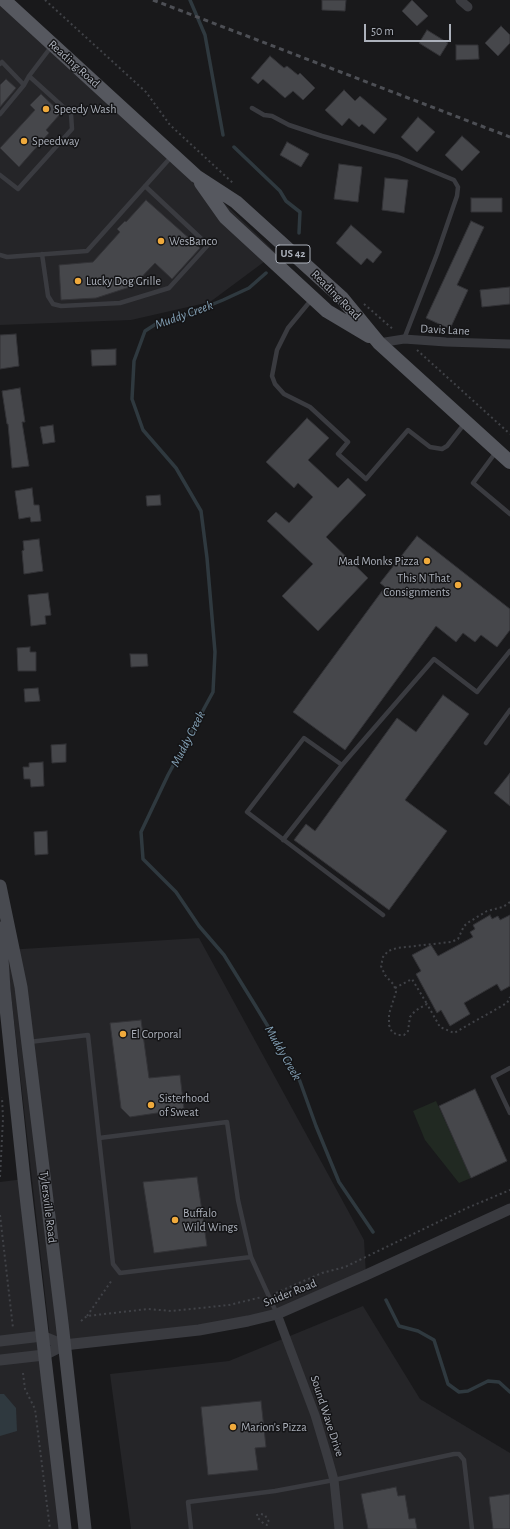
<!DOCTYPE html>
<meta charset="utf-8">
<style>
body{margin:0}
#map{position:relative;width:510px;height:1529px;overflow:hidden;background:#19191b;font-family:"Alegreya Sans",sans-serif}
canvas{display:block}
.scale{position:absolute;left:364px;top:24px;width:87px;height:18px;box-sizing:border-box;border:2px solid #acb1bb;border-top:0;padding-left:5px;font-size:12px;line-height:14px;white-space:nowrap;color:#acb1bb;-webkit-text-stroke:3px #141416;paint-order:stroke}
</style>
<div id="map">
<canvas width="510" height="1529"></canvas>
<div class="scale">50 m</div>
</div>
<script>
const ctx = document.querySelector('canvas').getContext('2d');
ctx.lineJoin = 'round';
function fill(path, color) {
  ctx.fillStyle = color;
  ctx.fill(path, 'evenodd');
}
function shape(rows) {
  const path = new Path2D();
  for (const r of rows) {
    path.moveTo(r[0], r[1]);
    for (let i = 2; i < r.length; i += 2) path.lineTo(r[i], r[i + 1]);
  }
  return path;
}
function trace(path, color, width, dash) {
  ctx.strokeStyle = color;
  ctx.lineWidth = width;
  ctx.lineCap = dash ? 'butt' : 'round';
  ctx.setLineDash(dash || []);
  ctx.stroke(path);
}
function label(font, color, halo, rows, align = 'center') {
  ctx.font = font + ' "Alegreya Sans",sans-serif';
  ctx.lineWidth = 3;
  ctx.setLineDash([]);
  ctx.textBaseline = 'middle';
  ctx.strokeStyle = halo;
  ctx.fillStyle = color;
  for (const [text, x, y, turn = 0] of rows) {
    ctx.save();
    ctx.translate(x, y);
    ctx.rotate((+turn || 0) * Math.PI / 180);
    ctx.textAlign = isNaN(turn) ? turn : align;
    if (halo) ctx.strokeText(text, 0, 0);
    ctx.fillText(text, 0, 0);
    ctx.restore();
  }
}
fill(shape([
 [0,0,196,176,276,253,210,302,131,320,0,325],
 [199,938,364,1240,366,1275,277,1314,51,1347,6,950],
 [24,1179,66,1529,0,1529,0,1182],
 [363,1306,420,1399,510,1453,510,1529,131,1529,110,1374,229,1361]
]), '#252528');
fill(shape([
 [436,1101,471,1178,459,1183,425,1140,413,1111]
]), '#212922');
fill(shape([
 [0,1394,4,1394,16,1408,17,1431,0,1436]
]), '#2f393f');
trace(shape([
 [190,0,205,35,223,135],
 [234,147,280,191,286,201,300,212,299,233],
 [266,273,249,288,223,300,179,318,159,322,145,331,134,361,132,399,143,430,176,468,201,511,207,558,215,652,213,692,168,775,141,832,143,859,176,892,199,926,224,955,255,1005,298,1076,316,1126,339,1182,373,1232],
 [386,1300,399,1326,418,1331,434,1340,448,1384,459,1392,468,1391,488,1381,499,1382,510,1392]
]), '#2f393f', 3.5);
const building = shape([
 [322,0,346,0,345,11,322,10,322,0],
 [412,0,428,16,417,26,402,11,412,0],
 [501,26,510,35,510,43,498,56,485,43,501,26],
 [427,30,448,43,440,56,419,43,427,30],
 [456,45,478,45,479,59,456,60,456,45],
 [270,56,284,68,287,66,298,75,300,73,315,88,303,100,293,91,285,98,263,79,258,84,251,78,270,56],
 [6,79,16,88,0,107,0,85,6,79],
 [344,90,355,101,360,96,387,119,374,134,362,124,359,127,349,118,342,126,325,110,344,90],
 [41,94,61,113,46,130,49,133,19,167,0,148,35,110,30,105,41,94],
 [418,117,435,132,417,152,401,137,418,117],
 [462,136,480,152,462,171,445,155,462,136],
 [287,142,309,154,301,167,280,155,287,142],
 [339,164,362,167,358,202,334,199,339,164],
 [385,178,408,180,404,213,382,210,385,178],
 [471,198,502,198,502,212,471,212,471,198],
 [146,200,200,248,172,279,155,263,133,286,96,298,61,300,59,265,93,262,120,232,117,229,125,221,126,222,146,200],
 [471,221,484,227,457,285,468,290,450,329,426,318,471,221],
 [351,225,382,252,373,263,367,258,361,265,336,243,351,225],
 [510,287,510,304,482,307,480,290,510,287],
 [16,334,19,366,0,369,0,335,16,334],
 [116,349,116,365,92,366,91,350,116,349],
 [20,388,25,422,22,422,29,466,12,468,8,424,7,424,2,391,20,388],
 [307,418,329,438,308,460,338,488,348,478,366,495,326,537,368,578,318,631,282,596,313,564,267,521,276,512,289,523,313,497,298,483,294,488,266,462,307,418],
 [53,425,55,442,43,444,40,427,53,425],
 [32,488,34,505,39,505,41,521,31,522,30,517,19,519,15,491,32,488],
 [160,495,161,505,147,506,146,496,160,495],
 [417,536,510,609,510,630,497,647,481,635,475,642,463,633,456,642,436,626,345,750,293,712,385,587,380,583,417,536],
 [39,539,43,571,24,574,22,551,24,550,23,541,39,539],
 [48,593,51,615,45,616,46,624,31,626,28,595,48,593],
 [30,647,30,652,36,652,36,671,18,671,17,648,30,647],
 [130,654,147,654,148,666,131,667,130,654],
 [38,688,40,701,25,702,24,689,38,688],
 [443,695,469,714,405,800,447,831,389,910,294,840,306,824,315,831,397,718,416,732,443,695],
 [66,744,66,762,52,763,51,745,66,744],
 [43,762,44,786,31,787,30,779,24,779,23,767,29,767,29,763,43,762],
 [510,773,510,806,494,793,510,773],
 [47,831,48,854,35,855,34,832,47,831],
 [490,915,492,919,498,916,500,920,510,915,510,986,501,991,497,984,464,1003,470,1014,450,1026,441,1010,437,1013,416,974,421,971,412,955,431,945,438,956,473,937,470,932,475,929,473,925,490,915],
 [141,1020,149,1078,180,1075,184,1109,130,1117,121,1108,110,1023,141,1020],
 [475,1089,507,1161,471,1178,439,1106,475,1089],
 [197,1177,207,1246,154,1253,143,1182,197,1177],
 [261,1401,266,1447,255,1448,258,1470,208,1475,201,1407,261,1401],
 [396,1487,398,1496,405,1495,409,1519,415,1518,417,1529,368,1529,361,1494,396,1487],
 [510,1494,510,1529,493,1529,489,1497,510,1494]
]);
fill(building, '#46474b');
trace(building, '#333337', 1);
trace(shape([
 [45,0,146,92,170,125,234,184],
 [364,304,394,330],
 [417,350,510,434],
 [510,902,503,907,487,911,469,922,464,926,458,939,451,942,397,948,388,951,383,957,381,966,385,975,394,985,396,992,389,1014,389,1025,392,1032,398,1035,404,1035,408,1031,410,1017,415,1011,427,1004,440,1027,454,1033,507,1003,510,997],
 [395,988,412,979,427,1004],
 [0,1177,3,1119,2,1097],
 [0,1215,13,1328],
 [276,1293,322,1273,345,1267,467,1208,510,1190],
 [87,1316,112,1280],
 [81,1321,87,1316,148,1309,171,1311,229,1305,262,1297],
 [23,1373,25,1389,35,1409,50,1529],
 [261,1514,265,1515,269,1522,267,1525,264,1524,257,1517,257,1515,261,1514]
]), '#404247', 2, [2, 3]);
trace(shape([
 [0,64,2,62,24,85,29,76,51,47],
 [252,108,264,115,272,116,289,125,322,136,398,157,454,180,458,187,457,196,437,254,404,339],
 [0,114,24,85],
 [0,175,18,189,72,129,71,114,29,76],
 [42,254,48,296,53,304,61,306,120,303,169,288,208,245,145,186],
 [0,255,7,257,87,251,172,156],
 [312,299,288,328,277,350,272,376,275,384,284,394,310,407,348,442,338,454,366,479,408,430,430,447,442,449,447,446,465,423],
 [496,452,473,483,510,514],
 [486,743,510,710],
 [342,765,304,738,247,812,383,915],
 [283,840,342,765,434,659,477,692,510,651],
 [29,1042,88,1035,99,1138],
 [510,1068,493,1077,510,1113],
 [251,1257,120,1273,113,1264,99,1138,227,1122,238,1200,251,1257,277,1314],
 [191,1529,188,1502,275,1491,334,1480,454,1454,459,1454,464,1460,472,1529]
]), '#3a3b40', 4.5);
trace(shape([
 [460,0,468,7],
 [379,343,404,339,446,342,510,344],
 [277,1314,315,1415,327,1455,334,1480,339,1529]
]), '#3a3b40', 9);
trace(shape([
 [0,1341,42,1336,64,1345],
 [0,1360,44,1355,64,1345,199,1330,248,1321,277,1314,366,1275,510,1209]
]), '#3a3b40', 11);
trace(shape([
 [0,886,21,987,62,1323,85,1529],
 [0,928,4,989,24,1179,65,1529]
]), '#484a50', 13);
trace(shape([
 [4,0,196,176,236,202,342,298,379,343,510,462],
 [201,183,225,217,327,311,369,336]
]), '#56585f', 14);
trace(shape([
 [153,0,510,137]
]), '#4d4f55', 3, [5, 4]);
for (const [x, y, r, color] of [
 [46,109,4,"#f0aa3c"],
 [24,141,4,"#f0aa3c"],
 [161,241,4,"#f0aa3c"],
 [78,281,4,"#f0aa3c"],
 [427,561,4,"#f0aa3c"],
 [458,585,4,"#f0aa3c"],
 [123,1034,4,"#f0aa3c"],
 [151,1105,4,"#f0aa3c"],
 [175,1220,4,"#f0aa3c"],
 [233,1427,4,"#f0aa3c"]
]) {
  const dot = new Path2D();
  dot.arc(x, y, r, 0, 2 * Math.PI);
  ctx.fillStyle = color;
  ctx.fill(dot);
  trace(dot, '#141416', 1.5);
}
for (const [x, y, w] of [
 [293,254,34]
]) {
  const box = new Path2D();
  box.roundRect(x - w / 2, y - 9, w, 18, 3);
  ctx.fillStyle = '#141416';
  ctx.fill(box);
  trace(box, '#acb1bb', 1);
}
label('bold 11px', '#acb1bb', null, [
 ["US 42",293,254]
]);
label('12px', '#acb1bb', '#141416', [
 ["Reading Road",74,64,42],
 ["Reading Road",336,295,45],
 ["Davis Lane",445,330,3],
 ["Tylersville Road",48,1207,83],
 ["Snider Road",290,1293,-22],
 ["Sound Wave Drive",327,1416,72]
]);
label('12px', '#acb1bb', '#141416', [
 ["Speedy Wash",54,109],
 ["Speedway",32,141],
 ["WesBanco",169,241],
 ["Lucky Dog Grille",86,281],
 ["Mad Monks Pizza",419,561,"right"],
 ["This N That",450,578,"right"],
 ["Consignments",450,592,"right"],
 ["El Corporal",131,1034],
 ["Sisterhood",159,1098],
 ["of Sweat",159,1112],
 ["Buffalo",183,1213],
 ["Wild Wings",183,1227],
 ["Marion’s Pizza",241,1427]
], 'left');
label('italic 13px', '#83a0b5', '#141416', [
 ["Muddy Creek",184,315,-20],
 ["Muddy Creek",188,739,-63],
 ["Muddy Creek",283,1053,60]
]);
</script>
